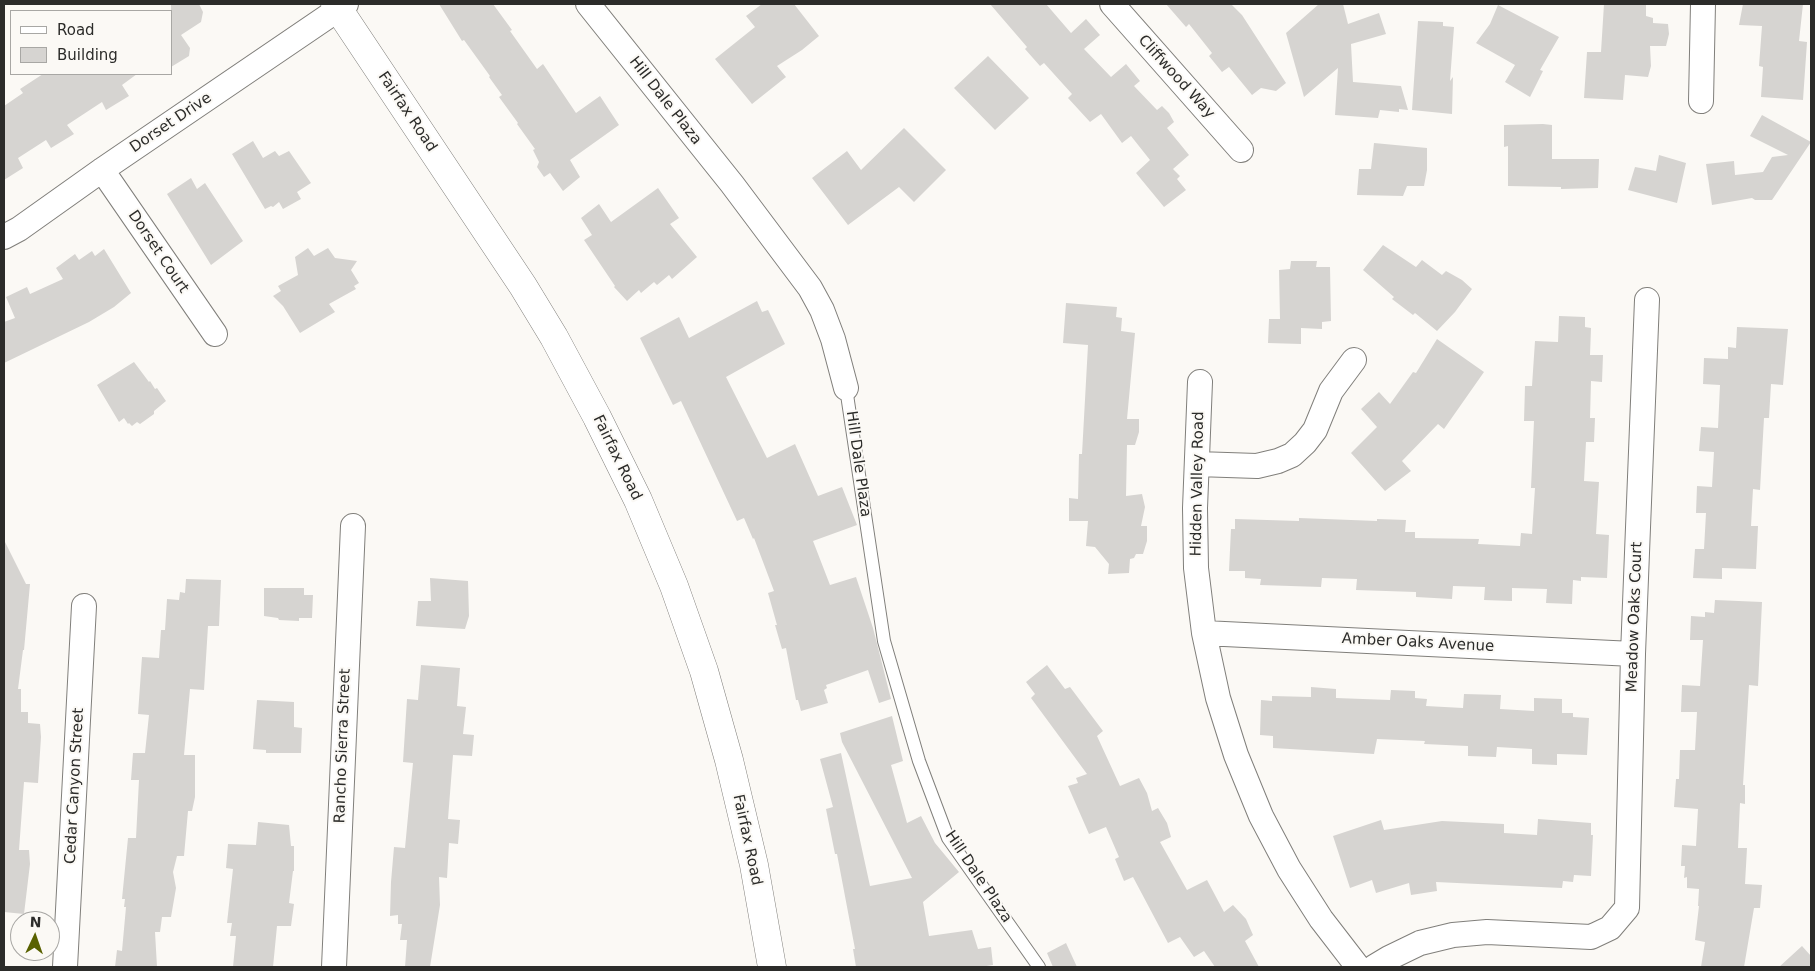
<!DOCTYPE html>
<style>
body{margin:0}
#map{position:relative;width:1815px;height:971px;overflow:hidden;background:#fbf9f5;font-family:"DejaVu Sans",sans-serif}
canvas{display:block}
.frame{position:absolute;inset:0;border:5px solid #2c2c2a;pointer-events:none}
.legend{position:absolute;left:10px;top:10px;width:162px;height:65px;box-sizing:border-box;background:#fbf9f5;border:1px solid #a8a7a4;margin:0;padding:6px 9px;list-style:none;font-size:15px;color:#2c2c2a}
.legend li{display:flex;align-items:center;gap:10px;height:25px}
.legend b{width:25px;border:1px solid #a8a7a4}
.north{position:absolute;left:10px;top:911px;width:50px;height:50px;box-sizing:border-box;background:#fbf9f5;border:1px solid #a8a7a4;border-radius:50%;rotate:3deg;font-size:14px;font-weight:700;line-height:20px;text-align:center;color:#2c2c2a}
.north::after{content:'';display:block;margin:auto;width:18px;height:22px;background:#596100;clip-path:polygon(50% 0,100% 100%,50% 72%,0 100%)}
</style>
<div id="map">
<canvas width="1815" height="971"></canvas>
<div class="frame"></div>
<ul class="legend">
<li><b style="height:6px;background:#fff"></b>Road</li>
<li><b style="height:14px;background:#d6d4d1"></b>Building</li>
</ul>
<div class="north">N</div>
</div>
<script>
const ctx = document.querySelector('canvas').getContext('2d');
ctx.lineJoin = 'round';
function fill(path, color) {
  ctx.fillStyle = color;
  ctx.fill(path, 'evenodd');
}
function shape(rows) {
  const path = new Path2D();
  for (const r of rows) {
    path.moveTo(r[0], r[1]);
    for (let i = 2; i < r.length; i += 2) path.lineTo(r[i], r[i + 1]);
  }
  return path;
}
function trace(path, color, width, dash) {
  ctx.strokeStyle = color;
  ctx.lineWidth = width;
  ctx.lineCap = dash ? 'butt' : 'round';
  ctx.setLineDash(dash || []);
  ctx.stroke(path);
}
function label(font, color, halo, rows, align = 'center') {
  ctx.font = font + ' "DejaVu Sans",sans-serif';
  ctx.lineWidth = 4;
  ctx.setLineDash([]);
  ctx.textBaseline = 'middle';
  ctx.strokeStyle = halo;
  ctx.fillStyle = color;
  for (const [text, x, y, turn = 0] of rows) {
    ctx.save();
    ctx.translate(x, y);
    ctx.rotate((+turn || 0) * Math.PI / 180);
    ctx.textAlign = isNaN(turn) ? turn : align;
    if (halo) ctx.strokeText(text, 0, 0);
    ctx.fillText(text, 0, 0);
    ctx.restore();
  }
}
fill(shape([
 [171,4,199,4,203,12,201,22,181,35,190,48,189,56,171,67],
 [439,4,493,4,512,30,510,31,537,69,543,64,576,113,600,96,619,125,570,160,580,177,563,191,550,173,544,177,537,167,539,162,533,150,535,149,517,124,518,123,499,97,502,95,489,77,490,76,464,40,462,41],
 [762,4,794,4,819,36,802,50,777,66,786,77,752,104,715,59,755,27,746,16],
 [990,4,1046,4,1071,33,1086,19,1100,35,1084,49,1111,77,1126,64,1140,81,1134,86,1157,110,1162,106,1169,113,1174,122,1167,128,1189,155,1173,169,1180,176,1177,179,1186,190,1164,207,1136,173,1150,160,1131,136,1122,143,1101,114,1090,122,1068,98,1072,94,1044,63,1040,66,1025,49,1027,47],
 [1166,4,1231,4,1242,15,1286,83,1276,91,1261,88,1252,95,1229,67,1222,72,1209,56,1212,53,1189,24,1186,27],
 [1319,4,1343,4,1348,24,1379,13,1386,34,1351,44,1353,82,1401,86,1408,110,1399,109,1399,112,1380,110,1378,118,1335,115,1338,68,1304,97,1286,33],
 [1604,4,1646,4,1646,16,1653,18,1653,23,1668,24,1669,34,1666,46,1650,46,1651,66,1648,77,1625,75,1623,100,1584,98,1587,52,1601,52],
 [1743,4,1803,4,1799,41,1807,42,1803,100,1761,97,1763,67,1759,66,1762,26,1739,25],
 [1498,5,1559,37,1540,70,1543,71,1530,97,1505,82,1515,65,1476,43,1490,24],
 [1418,21,1443,22,1443,26,1454,27,1450,81,1453,77,1452,114,1412,110],
 [988,56,1029,98,995,130,954,88],
 [43,74,137,74,122,85,129,96,106,110,102,102,67,125,74,134,51,148,46,140,18,158,23,168,4,180,4,106,23,93,20,89],
 [1762,115,1811,142,1772,200,1755,200,1752,198,1712,205,1706,164,1734,161,1735,175,1763,172,1772,157,1788,155,1750,136],
 [1543,124,1552,125,1552,159,1599,159,1598,188,1561,189,1561,187,1508,186,1508,146,1504,147,1504,125],
 [904,128,946,170,914,202,899,187,848,225,812,178,847,151,861,170],
 [253,141,263,158,275,151,279,156,289,151,311,183,297,192,301,199,283,209,279,202,273,207,271,206,265,209,232,154],
 [1374,143,1427,148,1427,170,1424,186,1407,186,1403,196,1357,195,1359,169,1371,169],
 [1659,155,1686,163,1677,203,1628,190,1635,167,1656,171],
 [191,178,197,189,205,183,243,241,211,265,167,194],
 [658,188,679,218,670,224,697,257,672,279,669,275,657,285,654,282,641,293,639,290,627,301,614,287,615,286,584,240,592,235,581,218,599,204,611,222],
 [1383,245,1416,267,1422,260,1442,275,1446,271,1462,280,1472,289,1455,312,1437,331,1415,313,1413,315,1392,299,1394,297,1363,270],
 [308,248,314,256,328,248,335,258,357,261,351,270,359,283,354,286,356,289,329,304,335,312,300,333,283,306,273,296,281,291,278,286,298,275,295,257],
 [104,249,131,293,114,307,89,322,4,363,4,322,15,318,6,297,27,287,30,294,63,279,56,268,75,254,79,260,92,251,95,256],
 [1291,261,1317,261,1316,267,1330,267,1331,321,1322,322,1322,329,1301,328,1301,344,1268,343,1269,319,1280,319,1279,270,1290,269],
 [757,301,762,312,768,310,785,344,726,377,767,458,795,444,818,496,842,487,857,525,813,541,830,585,856,577,873,628,891,699,879,703,868,670,826,685,827,688,824,690,828,703,801,711,798,700,796,700,786,648,782,649,775,625,777,625,768,593,774,591,754,538,753,539,744,518,737,521,681,401,673,405,640,338,679,317,689,338],
 [1066,303,1117,307,1116,317,1122,318,1121,331,1135,333,1127,419,1139,419,1139,432,1135,445,1127,445,1126,496,1142,494,1145,507,1141,526,1147,526,1147,541,1143,554,1136,554,1134,558,1130,559,1129,573,1108,574,1109,564,1095,547,1086,546,1088,521,1069,521,1069,498,1078,499,1079,454,1082,454,1088,345,1063,343],
 [1559,316,1585,317,1585,327,1591,328,1590,355,1603,355,1602,382,1591,381,1590,418,1595,418,1594,442,1586,442,1584,481,1599,482,1596,534,1609,535,1607,578,1581,577,1581,581,1573,580,1572,604,1546,603,1547,589,1512,588,1512,601,1484,600,1485,587,1453,586,1452,599,1416,597,1416,592,1356,590,1357,579,1322,578,1321,587,1260,585,1261,579,1245,578,1245,571,1229,571,1231,529,1235,529,1235,519,1299,521,1299,518,1377,521,1377,519,1406,520,1405,532,1415,532,1415,538,1479,539,1478,544,1520,546,1521,533,1532,534,1535,488,1531,488,1534,421,1524,421,1525,386,1532,386,1535,341,1558,342],
 [1737,327,1788,329,1783,385,1771,384,1769,418,1764,418,1760,490,1753,489,1751,526,1758,526,1756,569,1722,568,1722,579,1693,578,1695,549,1704,549,1706,513,1696,513,1697,486,1712,487,1714,452,1699,451,1701,427,1718,428,1720,385,1703,384,1704,358,1728,359,1728,347,1736,348],
 [1437,339,1484,372,1444,429,1438,424,1402,461,1411,471,1385,491,1351,453,1377,427,1361,409,1379,392,1390,404,1413,372,1416,373],
 [134,362,149,382,150,381,155,389,157,388,166,401,154,411,154,414,140,424,137,422,132,426,129,423,128,424,124,418,119,422,97,385],
 [4,540,26,584,30,584,24,650,23,650,18,689,21,689,21,712,28,712,28,723,40,724,41,737,38,783,24,782,19,850,29,850,30,864,24,914,4,912],
 [430,578,468,581,469,616,465,629,416,626,418,601,431,601],
 [186,579,221,580,219,626,208,626,204,690,190,689,184,755,195,755,195,797,192,811,188,811,184,856,177,856,173,872,176,888,171,917,162,917,160,932,155,932,157,967,115,967,117,950,122,951,126,907,124,907,125,899,122,899,128,838,136,838,139,780,131,780,133,753,145,753,149,715,138,714,142,657,159,658,161,630,165,630,167,599,179,600,180,592,185,593],
 [264,588,304,588,304,595,313,595,312,618,299,618,299,621,279,620,278,618,264,616],
 [1715,600,1762,602,1758,686,1749,685,1743,785,1745,785,1745,804,1740,803,1738,848,1747,848,1745,884,1762,885,1760,908,1754,908,1744,967,1701,967,1705,942,1695,940,1699,906,1698,906,1699,889,1687,888,1687,877,1684,878,1685,866,1681,866,1682,845,1696,846,1698,809,1674,807,1676,779,1679,779,1680,750,1695,750,1697,712,1681,712,1682,685,1700,686,1703,640,1690,640,1691,616,1705,617,1705,612,1714,613],
 [421,665,460,668,457,706,466,707,463,734,474,735,472,756,453,755,448,819,460,820,458,844,449,843,447,878,439,877,440,905,430,967,405,967,407,940,400,940,402,924,398,924,398,915,390,916,391,882,394,847,405,848,413,763,403,762,407,699,418,700],
 [1047,665,1065,689,1070,687,1103,731,1097,736,1120,786,1139,778,1147,793,1152,811,1158,808,1167,823,1171,837,1160,842,1187,890,1207,880,1224,912,1233,905,1246,919,1253,935,1245,941,1259,967,1215,967,1204,951,1194,957,1180,937,1168,943,1133,877,1124,881,1115,859,1119,857,1106,827,1089,834,1068,786,1078,783,1076,778,1087,774,1031,698,1035,694,1026,682],
 [1311,687,1336,689,1336,698,1390,700,1391,690,1415,691,1415,698,1427,699,1426,706,1463,708,1464,694,1501,695,1500,709,1534,711,1534,698,1562,699,1562,713,1573,713,1573,717,1589,718,1587,755,1557,754,1557,765,1532,764,1532,749,1497,747,1496,757,1468,756,1468,746,1424,744,1425,741,1377,739,1374,754,1273,748,1273,736,1260,735,1261,700,1272,701,1272,696,1311,697],
 [257,700,294,702,294,727,302,728,301,753,266,753,266,750,253,749],
 [892,716,903,761,891,765,907,823,921,816,935,843,959,872,923,902,929,936,972,930,978,949,991,947,993,965,980,967,856,967,853,949,855,949,837,854,835,854,826,809,833,807,820,759,841,753,870,886,912,878,842,742,840,733],
 [1538,819,1591,823,1591,835,1593,835,1591,876,1574,875,1573,882,1563,881,1562,888,1436,882,1437,891,1411,895,1409,883,1376,893,1372,880,1350,888,1333,836,1381,820,1384,830,1442,821,1504,824,1504,833,1537,835],
 [258,822,289,825,291,846,294,846,294,871,293,871,289,903,294,904,291,926,277,926,273,967,233,967,236,936,230,936,232,923,227,923,233,869,226,868,228,844,256,845],
 [1066,943,1077,967,1053,967,1047,953],
 [1802,946,1811,956,1811,967,1779,967]
]), '#d6d4d1');
const service = shape([
 [846,388,884,641,919,761,948,838,1039,967]
]);
const minor = shape([
 [588,4,732,184,810,288,822,310,833,339,846,388],
 [1112,4,1241,150],
 [1701,101,1703,4],
 [102,170,215,334],
 [4,237,19,229,102,170,346,4],
 [1200,382,1195,508,1196,568,1204,633,1218,698,1236,755,1261,816,1289,869,1321,919,1358,967],
 [1197,464,1257,466,1278,461,1292,455,1305,443,1315,430,1331,391,1354,360],
 [1204,633,1633,654],
 [65,967,84,606],
 [334,967,353,526],
 [1374,967,1389,958,1420,943,1453,935,1487,932,1591,937,1610,928,1627,908,1633,654,1647,300]
]);
const secondary = shape([
 [335,4,523,286,554,337,597,417,638,500,674,586,704,671,729,760,754,865,772,967]
]);
trace(service, '#807f7b', 14);
trace(minor, '#807f7b', 26);
trace(secondary, '#807f7b', 29);
trace(service, '#fff', 12);
trace(minor, '#fff', 24);
trace(secondary, '#fff', 28);
label('15px', '#2c2c2a', '#fbf9f5', [
 ["Cliffwood Way",1176,77,48],
 ["Hill Dale Plaza",665,101,52],
 ["Fairfax Road",407,112,56],
 ["Dorset Drive",171,123,-34],
 ["Dorset Court",158,252,56],
 ["Fairfax Road",617,458,64],
 ["Hill Dale Plaza",858,464,82],
 ["Hidden Valley Road",1198,484,-89],
 ["Meadow Oaks Court",1635,617,-88],
 ["Amber Oaks Avenue",1418,643,3],
 ["Rancho Sierra Street",343,746,-88],
 ["Cedar Canyon Street",75,786,-87],
 ["Fairfax Road",747,840,78],
 ["Hill Dale Plaza",978,877,56]
]);
</script>
